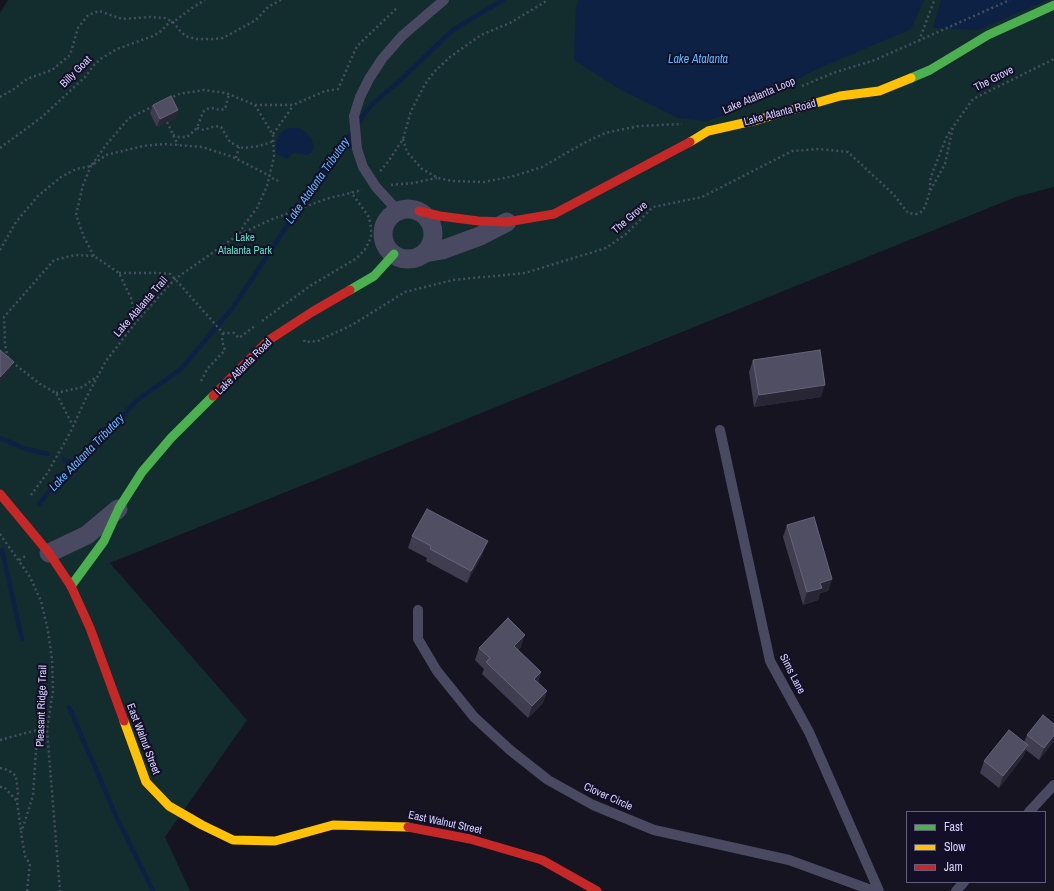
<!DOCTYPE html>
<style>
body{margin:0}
#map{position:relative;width:1054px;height:891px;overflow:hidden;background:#161421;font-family:"Archivo Narrow",sans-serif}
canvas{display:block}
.legend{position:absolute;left:906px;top:811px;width:140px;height:72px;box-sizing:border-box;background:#130f26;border:1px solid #625e7d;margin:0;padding:5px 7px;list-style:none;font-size:12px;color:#d9d4ff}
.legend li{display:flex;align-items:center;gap:8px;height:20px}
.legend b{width:20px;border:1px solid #625e7d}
</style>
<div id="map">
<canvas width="1054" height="891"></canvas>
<ul class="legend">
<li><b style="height:5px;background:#4caf50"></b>Fast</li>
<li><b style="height:5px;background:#ffc107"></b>Slow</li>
<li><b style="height:5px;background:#c62828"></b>Jam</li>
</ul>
</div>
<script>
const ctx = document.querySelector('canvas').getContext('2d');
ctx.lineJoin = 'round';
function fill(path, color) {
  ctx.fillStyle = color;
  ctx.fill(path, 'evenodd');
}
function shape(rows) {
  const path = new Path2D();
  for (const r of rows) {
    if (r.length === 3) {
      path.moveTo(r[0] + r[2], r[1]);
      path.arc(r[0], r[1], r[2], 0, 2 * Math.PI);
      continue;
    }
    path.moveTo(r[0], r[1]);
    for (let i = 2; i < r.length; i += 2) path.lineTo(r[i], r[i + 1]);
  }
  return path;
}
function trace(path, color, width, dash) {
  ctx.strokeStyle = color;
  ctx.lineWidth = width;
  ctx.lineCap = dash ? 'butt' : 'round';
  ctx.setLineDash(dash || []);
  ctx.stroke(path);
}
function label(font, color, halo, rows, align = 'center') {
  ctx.font = font + ' "Archivo Narrow",sans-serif';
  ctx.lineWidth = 4;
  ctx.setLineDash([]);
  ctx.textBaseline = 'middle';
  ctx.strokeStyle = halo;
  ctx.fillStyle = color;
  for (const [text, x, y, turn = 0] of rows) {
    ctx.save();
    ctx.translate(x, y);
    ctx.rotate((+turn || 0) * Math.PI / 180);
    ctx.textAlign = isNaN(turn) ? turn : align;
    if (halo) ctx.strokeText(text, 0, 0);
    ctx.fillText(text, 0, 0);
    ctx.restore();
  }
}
fill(shape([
 [8,0,1054,0,1054,187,1016,197,110,563,247,720,165,837,190,891,0,891,0,13]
]), '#132c2d');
fill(shape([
 [579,0,924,0,911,29,824,66,725,115,707,121,678,118,621,90,574,60,576,7],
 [941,0,1047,0,978,30,933,28],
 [288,128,299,128,307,133,311,138,314,147,312,152,307,155,295,153,291,154,288,159,276,154,276,144,278,136,283,131]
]), '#0d2144');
trace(shape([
 [0,438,26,449,47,454],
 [64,460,77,466],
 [39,504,62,475,77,466,136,401,181,369,234,306,314,185,323,174,371,105,396,84,454,29,503,0],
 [0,551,2,550,22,639],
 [69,707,117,818,153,891]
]), '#0d2144', 4.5);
trace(shape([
 [919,41,934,1],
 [802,86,833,73,875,60,1010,0],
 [0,97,14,89,27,79,52,70,70,55,78,28,88,15,99,11,122,19,150,17,165,18,173,22,182,33,188,37,196,39,213,39,223,38,256,20,268,7,281,0],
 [169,99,179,94,204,90,226,93,255,105,273,135,274,157,267,186,257,208,244,225,239,235],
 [255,105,293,105,325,91,338,89,357,46,396,9],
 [167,122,178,145],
 [197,128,204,130,215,126,221,127,230,142,239,147,244,148,259,146,274,141],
 [273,134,293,106],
 [173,135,179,137,187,137,197,128,203,112,206,109,212,108,220,110,225,109,229,94],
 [403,139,407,152,422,169,438,178,452,181,484,182,514,176,542,167,582,144,605,133,639,126,682,124],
 [0,148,42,117,85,77,94,65,102,58,117,49,153,36,161,31,168,24,176,20,192,8,205,0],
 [236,158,239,147],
 [380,171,388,162,403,139,411,111,425,84,434,72,450,57,481,35,510,23,548,0],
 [272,178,278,181],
 [391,185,413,183,437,178],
 [930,190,930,181,933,171,947,136,952,128],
 [0,250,16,222,38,196,61,177,76,169,91,166,106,145,129,118,154,106],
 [94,256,84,237,76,215,83,185,91,166,106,155,143,146,164,144,202,147,233,157,270,176],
 [119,273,155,273,170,274,175,279,223,333,234,333,239,338,255,326],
 [262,321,310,286,357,258,366,248,371,237,371,228,369,217,351,192],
 [304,340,305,342,318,341,328,336,352,325,405,292,453,280,525,273,606,248,626,234,653,207,702,197,792,151,819,149,848,152,894,195,908,213,916,214,921,212,925,207,930,191,945,164,953,127,973,99,1054,59],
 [8,358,5,345,4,317,54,260,75,255,94,256,119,273,131,298,136,322],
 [12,362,40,384,56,393,73,426],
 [201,381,208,368,225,350,222,341,223,333],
 [56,393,83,387,96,377],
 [31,495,48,472,70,433,86,398,106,361,136,322,175,279,238,235,270,220,326,199,362,190],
 [0,534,30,577,41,601,48,631,52,659,53,691,47,730,60,891],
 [19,560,27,555],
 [0,740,48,727],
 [0,768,8,770,16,776,18,793,17,801],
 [0,787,4,787,17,801,21,831],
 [27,891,30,864,25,856,21,833,33,796,36,749,43,733,47,730]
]), '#44505f', 2.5, [2, 3]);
trace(shape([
 [398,211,376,187,363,167,357,149,354,116,360,97,369,79,382,59,402,36,444,0],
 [720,430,770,661,809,732,879,891],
 [418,610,418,639,437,671,474,717,510,750,548,780,593,805,654,830,789,860,874,891],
 [1029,812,1054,785],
 [956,891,964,882]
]), '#4a4962', 10);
trace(shape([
 [408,234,25],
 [425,253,442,250,480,236,507,222],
 [49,553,87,535,118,509]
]), '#4a4962', 19);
trace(shape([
 [911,78,930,70,988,35,1054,5],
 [350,290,374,276,394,254],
 [71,586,104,541,119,508,142,472,171,438,213,396]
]), '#4caf50', 9);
trace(shape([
 [690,142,708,131,757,120,840,96,879,91,911,78],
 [124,721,146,782,169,806,202,825,233,840,275,841,333,825,408,827]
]), '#ffc107', 9);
trace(shape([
 [419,211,440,216,478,221,507,222,554,214,690,142],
 [213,396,269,340,312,312,350,290],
 [0,494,49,553,71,586,90,628,124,721],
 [408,827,470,839,542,860,597,891]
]), '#c62828', 9);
fill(shape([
 [153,105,178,110,175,118,157,127,150,113],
 [753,360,821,397,754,407,749,372],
 [787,525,832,579,828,591,820,593,818,600,803,605,783,537],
 [412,536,483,553,467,583,426,561,427,558,408,548],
 [521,647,518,650,541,672,538,682,547,691,543,703,528,718,482,674,484,669,475,660,479,648],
 [1054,724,1054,741,1039,760,1026,750,1023,757,999,788,980,773,984,761,1024,742,1027,735]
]), '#403d50');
fill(shape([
 [178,110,175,118,157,127,160,119],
 [14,362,11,370,0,382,0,377],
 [825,385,821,397,754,407,759,395],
 [488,541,483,553,467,583,471,571],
 [832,579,828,591,820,593,818,600,803,605,807,592,820,583],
 [525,635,521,647,510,658,514,646],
 [541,672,537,684,534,679],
 [547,691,543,703,528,718,532,706],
 [1054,735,1054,741,1039,760,1044,748],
 [1028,745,1023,757,999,788,1003,776]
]), '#282635');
const building = shape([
 [171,96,178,110,160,119,153,105,171,96],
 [0,350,14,362,0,377,0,350],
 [820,350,825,385,759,395,753,360,820,350],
 [427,509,488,541,471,571,430,549,431,546,412,536,427,509],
 [814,517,832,579,820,583,822,588,807,592,787,525,814,517],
 [508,618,525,635,514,646,541,672,534,679,547,691,532,706,486,662,490,658,479,648,508,618],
 [1043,715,1054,724,1054,735,1044,748,1027,735,1043,715],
 [1009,730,1028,745,1003,776,984,761,1009,730]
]);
fill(building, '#504e63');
trace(building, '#66637b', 1);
label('11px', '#d9d4ff', '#130f26', [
 ["Billy Goat",76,72,-45],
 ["The Grove",994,79,-27],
 ["Lake Atalanta Loop",759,96,-23],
 ["Lake Atlanta Road",780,113,-15],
 ["The Grove",630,218,-41],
 ["Lake Atalanta Trail",141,307,-49],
 ["Lake Atlanta Road",244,367,-45],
 ["Sims Lane",792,674,63],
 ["Pleasant Ridge Trail",42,706,-88],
 ["East Walnut Street",143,739,69],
 ["Clover Circle",608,797,24],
 ["East Walnut Street",445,823,12]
]);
label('11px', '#5fe0c0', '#130f26', [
 ["Lake",245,238],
 ["Atalanta Park",245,251]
]);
label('italic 12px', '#62b6ff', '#130f26', [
 ["Lake Atalanta",698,60],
 ["Lake Atalanta Tributary",318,181,-55],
 ["Lake Atalanta Tributary",87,453,-46]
]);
</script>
